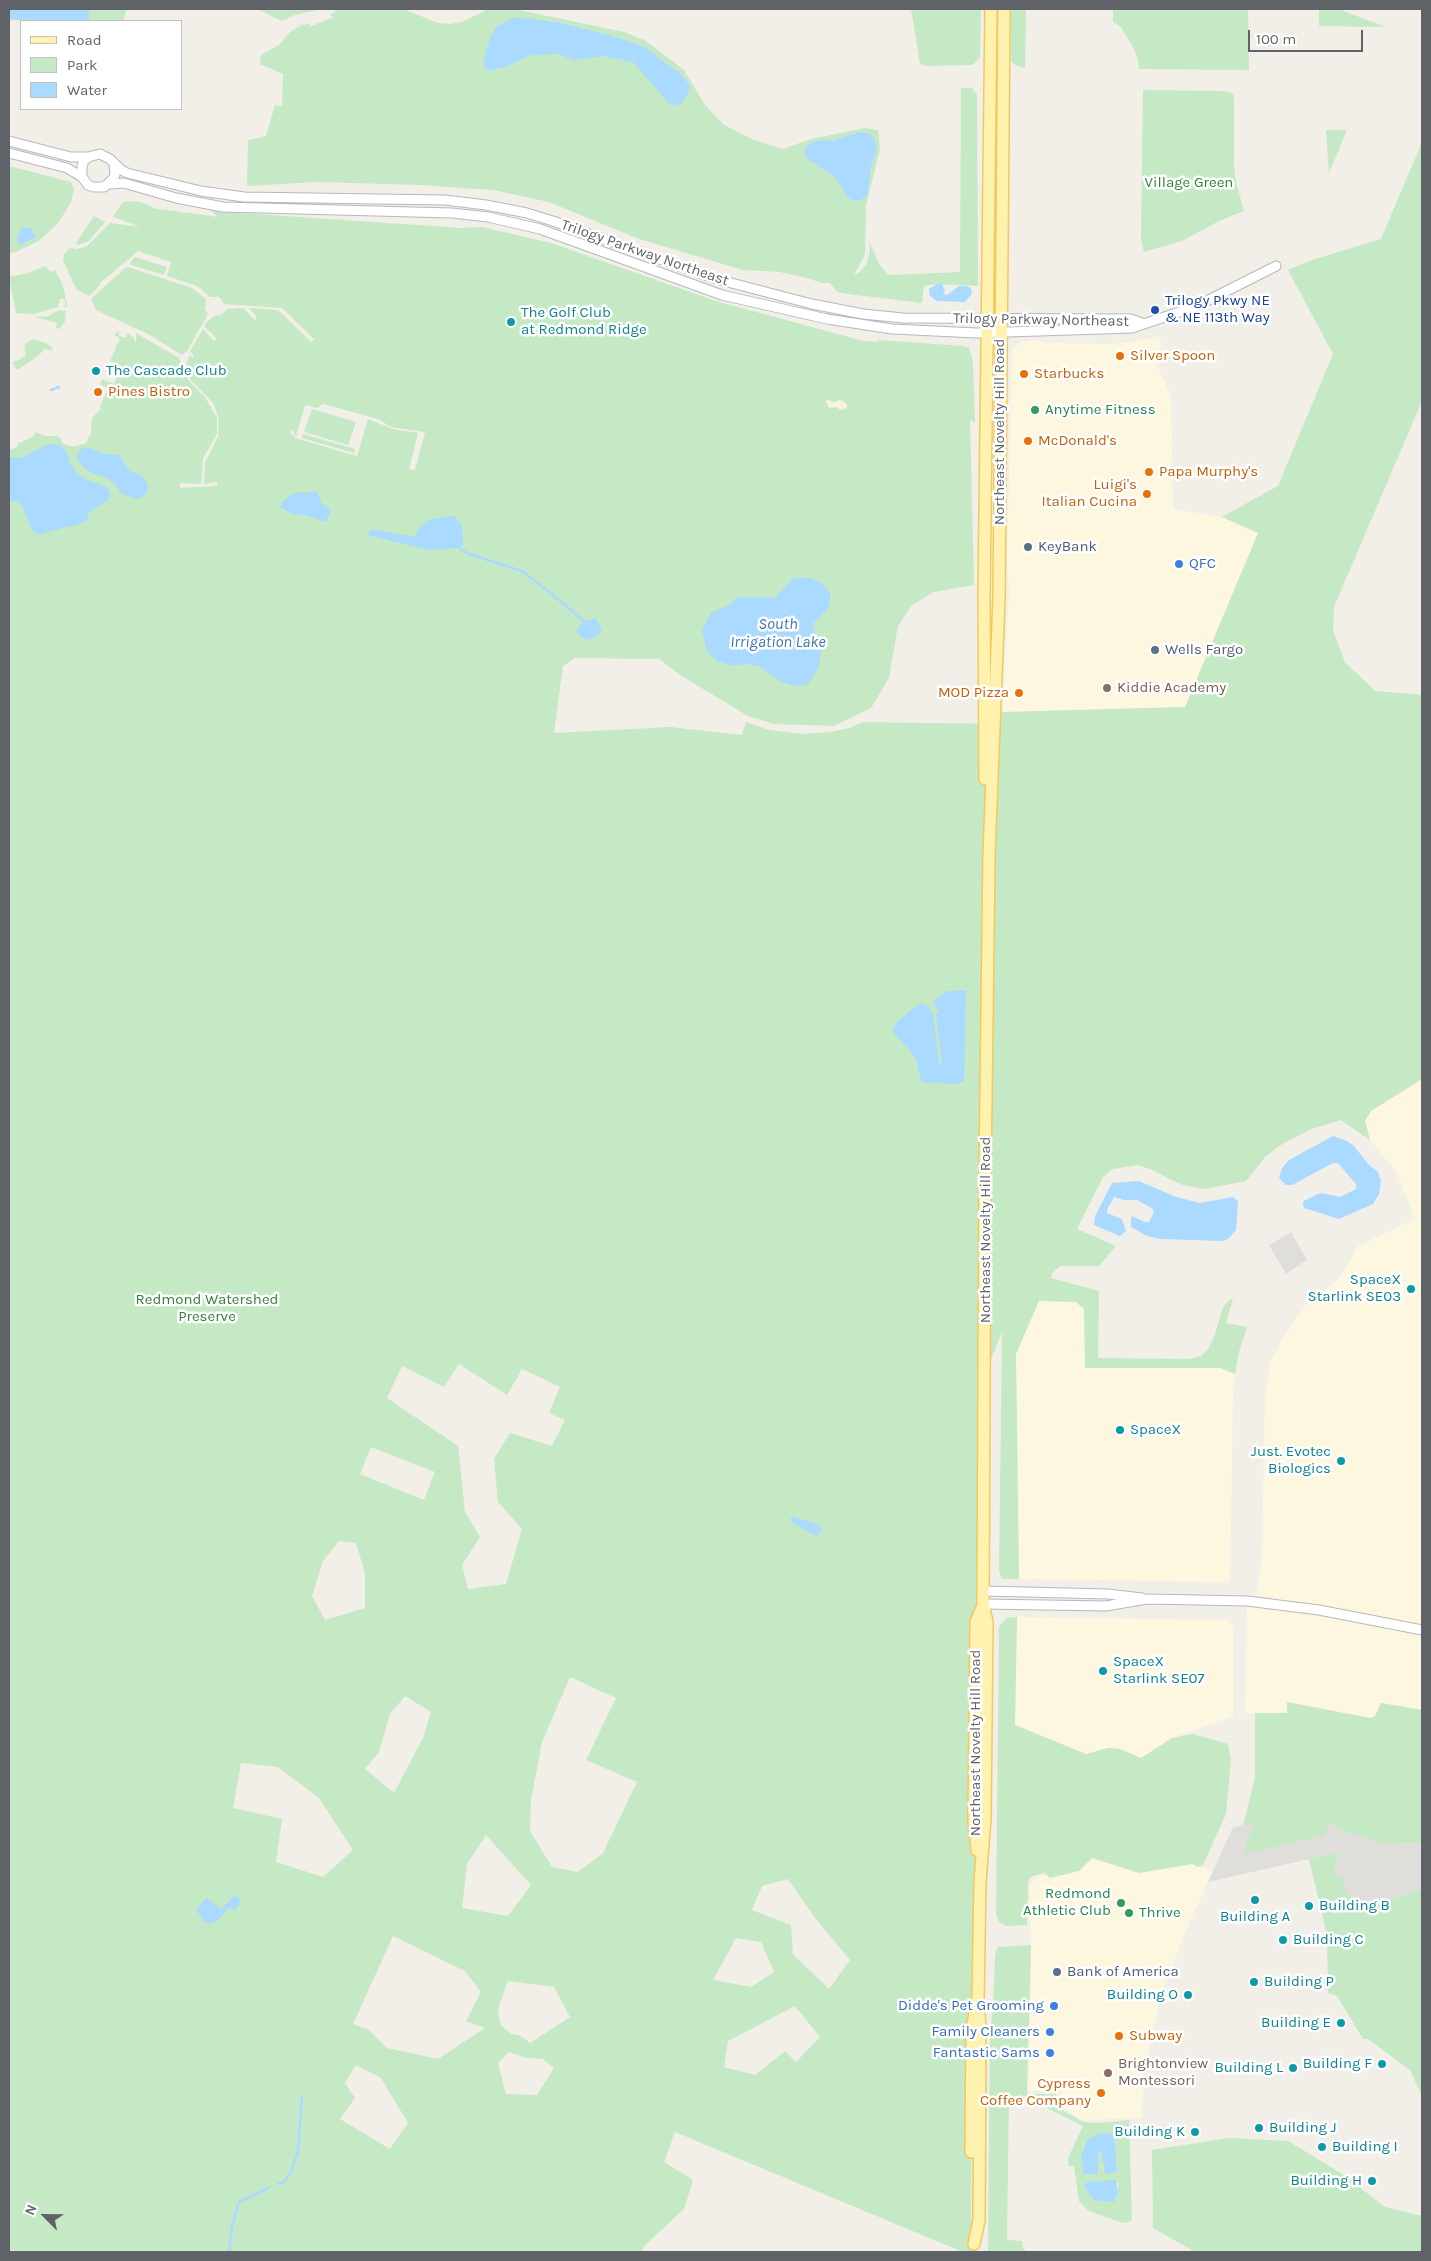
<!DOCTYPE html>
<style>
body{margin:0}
#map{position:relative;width:1431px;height:2261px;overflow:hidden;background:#f1efe8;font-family:Karla,sans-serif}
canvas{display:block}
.frame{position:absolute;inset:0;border:10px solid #5f6368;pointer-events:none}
.legend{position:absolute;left:20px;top:20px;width:162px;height:90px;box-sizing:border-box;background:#fff;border:1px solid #bfc1c3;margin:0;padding:6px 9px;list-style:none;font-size:15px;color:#5f6368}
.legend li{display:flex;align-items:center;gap:10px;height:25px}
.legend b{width:25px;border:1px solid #bfc1c3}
.north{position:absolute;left:20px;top:2191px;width:50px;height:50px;-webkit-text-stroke:4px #fff;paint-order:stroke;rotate:293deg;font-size:14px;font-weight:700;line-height:20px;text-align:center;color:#5f6368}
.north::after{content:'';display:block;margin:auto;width:18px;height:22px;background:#5f6368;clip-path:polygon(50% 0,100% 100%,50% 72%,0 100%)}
.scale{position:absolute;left:1248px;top:30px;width:115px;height:22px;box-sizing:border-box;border:2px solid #5f6368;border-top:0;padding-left:6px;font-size:15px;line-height:18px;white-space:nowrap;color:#5f6368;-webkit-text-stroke:4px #fff;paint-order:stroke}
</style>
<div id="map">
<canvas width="1431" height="2261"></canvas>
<div class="frame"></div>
<ul class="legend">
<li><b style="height:6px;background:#fff2af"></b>Road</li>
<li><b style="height:14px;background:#c5e8c5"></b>Park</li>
<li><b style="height:14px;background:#aadaff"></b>Water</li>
</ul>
<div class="north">N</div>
<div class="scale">100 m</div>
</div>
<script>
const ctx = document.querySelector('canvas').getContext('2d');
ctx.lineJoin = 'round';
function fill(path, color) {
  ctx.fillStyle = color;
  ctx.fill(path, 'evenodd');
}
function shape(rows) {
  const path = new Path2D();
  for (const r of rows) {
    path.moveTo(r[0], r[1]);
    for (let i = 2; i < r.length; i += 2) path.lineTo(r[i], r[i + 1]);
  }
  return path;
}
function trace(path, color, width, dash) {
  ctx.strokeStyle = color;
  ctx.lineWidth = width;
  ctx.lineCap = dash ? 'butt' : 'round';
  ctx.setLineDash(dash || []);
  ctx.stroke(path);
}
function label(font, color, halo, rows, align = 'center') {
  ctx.font = font + ' Karla,sans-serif';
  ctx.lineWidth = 5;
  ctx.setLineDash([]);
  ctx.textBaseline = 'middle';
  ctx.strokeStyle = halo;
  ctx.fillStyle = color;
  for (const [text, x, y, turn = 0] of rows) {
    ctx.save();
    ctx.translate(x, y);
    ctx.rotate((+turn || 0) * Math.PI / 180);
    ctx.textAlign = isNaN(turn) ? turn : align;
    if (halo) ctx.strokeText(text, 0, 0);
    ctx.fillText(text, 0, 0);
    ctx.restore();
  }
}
fill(shape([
 [1159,336,1161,346,1156,364,1171,396,1173,509,1222,517,1258,533,1185,707,1003,712,1009,589,1007,565,1012,349,1020,342,1037,340,1049,343,1107,344,1137,342],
 [1422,1079,1422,1710,1381,1703,1375,1716,1370,1718,1287,1702,1288,1713,1245,1713,1247,1601,1374,1620,1257,1595,1262,1552,1265,1399,1270,1362,1286,1333,1307,1303,1339,1279,1358,1246,1415,1219,1396,1171,1370,1140,1365,1121,1371,1111],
 [1039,1300,1076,1302,1084,1309,1085,1368,1220,1368,1235,1374,1233,1393,1230,1578,1228,1582,1019,1579,1016,1354],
 [1017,1617,1228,1620,1233,1627,1233,1716,1172,1738,1141,1759,1120,1749,1108,1748,1086,1754,1015,1725],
 [1092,1857,1139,1873,1193,1864,1212,1872,1182,1940,1160,2000,1146,2062,1141,2118,1084,2120,1064,2109,1061,2091,1028,2091,1031,1980,1030,1886,1037,1877,1046,1876,1050,1878]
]), '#fef7e0');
fill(shape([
 [1291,1232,1307,1260,1286,1274,1269,1245],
 [1315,1815,1387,1844,1422,1843,1422,1889,1375,1905,1364,1904,1346,1893,1343,1884,1333,1874,1340,1852,1208,1882,1233,1827]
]), '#e0deda');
fill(shape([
 [9,9,127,9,123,21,38,21,9,20],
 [257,9,322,9,295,15,282,21],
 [339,9,403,9,438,23,450,24,462,22,489,9,514,9,624,32,646,41,684,70,705,105,724,125,754,140,783,149,811,139,865,128,878,130,880,149,866,205,865,255,854,275,859,273,867,263,870,250,869,241,879,264,888,275,960,272,961,88,972,88,977,95,978,286,937,284,924,286,922,303,848,294,837,292,830,283,822,283,807,278,780,272,743,270,639,239,549,202,493,190,421,185,316,182,247,186,248,140,266,136,275,105,282,106,283,74,260,64,261,55,279,45,290,32,301,25,310,24,309,27,334,17,330,15],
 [911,9,981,9,980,57,973,65,926,66,920,64],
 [1010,9,1026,9,1025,68,1015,65,1011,61],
 [1113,9,1248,9,1249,70,1139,69,1138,60,1133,47,1121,27,1113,22],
 [1319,9,1338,9,1386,27,1319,26],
 [1143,90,1224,91,1232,93,1234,97,1234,167,1236,182,1244,211,1219,221,1182,241,1144,252,1141,240],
 [1326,130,1347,130,1329,173,1328,159],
 [1422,142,1422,401,1334,607,1333,631,1345,662,1375,691,1422,695,1422,1079,1371,1111,1365,1121,1370,1140,1341,1120,1311,1129,1279,1146,1265,1157,1246,1181,1204,1189,1183,1185,1171,1180,1155,1171,1138,1165,1112,1169,1103,1177,1077,1229,1116,1246,1099,1266,1061,1266,1052,1273,1051,1278,1099,1291,1098,1358,1189,1359,1201,1356,1208,1349,1214,1337,1223,1308,1227,1302,1233,1298,1226,1323,1247,1327,1239,1352,1235,1374,1220,1368,1085,1368,1084,1309,1076,1302,1039,1301,1016,1354,1019,1579,1002,1579,999,1571,1002,1332,985,1374,980,1882,972,2030,971,2217,974,2252,963,2252,675,2132,664,2162,693,2180,684,2209,643,2247,643,2252,9,2252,9,451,18,446,17,444,33,437,36,432,46,436,58,436,64,444,70,446,76,446,86,443,91,433,92,418,101,409,100,407,108,388,100,384,102,379,114,384,121,366,110,361,120,338,114,335,119,331,119,336,125,338,128,333,134,338,136,344,136,333,179,358,186,375,189,381,205,397,217,418,217,434,203,458,201,484,180,483,180,488,217,486,217,482,204,484,205,463,218,436,219,419,213,403,191,380,186,364,190,355,193,358,194,356,190,351,203,329,214,341,217,339,204,326,206,323,214,316,221,315,228,309,243,308,255,320,257,317,249,308,278,310,311,342,314,339,282,308,224,304,219,297,210,297,197,286,167,276,171,262,138,251,99,284,100,285,89,296,76,289,63,260,64,254,71,247,76,249,86,247,110,223,140,227,113,217,123,202,130,201,140,202,153,207,152,208,218,217,211,211,462,228,482,227,551,243,716,301,863,341,879,342,878,340,963,346,969,348,973,362,975,423,970,419,974,585,934,592,912,605,898,626,889,678,871,708,834,726,774,724,748,716,680,675,659,659,575,658,563,666,554,733,671,727,742,735,746,722,769,730,803,734,830,732,850,728,863,722,994,724,1003,712,1185,707,1258,533,1222,517,1278,486,1333,354,1288,270,1312,260,1381,239],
 [323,404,378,419,391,427,425,432,415,470,409,469,418,433,392,429,368,419,357,456,295,438,290,432,292,430,296,436,305,405,318,408],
 [459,1364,507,1395,522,1369,560,1387,549,1413,565,1420,552,1446,510,1433,494,1459,498,1502,522,1529,506,1584,468,1589,462,1565,480,1537,465,1512,458,1446,387,1398,402,1366,444,1387],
 [371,1447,435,1472,424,1500,360,1474],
 [339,1541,356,1543,365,1573,365,1608,325,1620,312,1596,323,1561],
 [570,1677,616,1698,586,1760,637,1782,603,1853,578,1872,552,1867,530,1831,531,1800,542,1742],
 [405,1696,431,1712,423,1738,394,1793,365,1769,379,1752,390,1714],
 [241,1763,278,1767,319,1798,353,1850,323,1877,276,1862,282,1819,233,1808],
 [486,1835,531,1885,508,1916,462,1908,467,1864],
 [788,1879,815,1918,850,1960,829,1989,793,1954,791,1925,752,1910,762,1886],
 [393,1936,465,1971,481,1992,466,2021,485,2028,438,2059,387,2048,369,2030,353,2024],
 [736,1938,761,1942,774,1972,751,1987,713,1980],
 [508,1981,554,1987,570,2017,530,2043,519,2035,511,2034,501,2025,499,2019,498,2008],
 [795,2006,820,2037,796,2062,785,2051,755,2075,724,2067,728,2041],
 [509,2052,526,2058,543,2059,554,2068,537,2095,506,2094,498,2063],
 [356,2065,381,2078,408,2123,390,2149,340,2119,355,2098,345,2083],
 [9,166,71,182,74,189,71,202,59,222,40,240,16,252,9,253],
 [94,216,105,222,89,241,78,245,76,243],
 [135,257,167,267,164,275,131,265,130,263],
 [45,266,51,272,55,270,60,279,64,289,67,307,65,307,65,299,60,299,58,307,34,314,16,313,9,277,28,273],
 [128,267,192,288,206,299,205,309,208,314,187,351,182,355,150,335,96,310,91,299,125,268],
 [59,310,66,311,65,321,60,329,56,328,57,323,35,317,48,316],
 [34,339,46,343,53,348,51,351,45,349,34,359,17,370,12,362,19,360,26,355,24,346,26,343],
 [312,409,356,422,348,445,304,432],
 [303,434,355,449,354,453,302,438],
 [1017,1617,1015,1725,1086,1754,1108,1748,1120,1749,1141,1758,1172,1738,1193,1734,1228,1744,1231,1759,1226,1814,1203,1865,1198,1867,1192,1864,1139,1873,1092,1858,1079,1871,1050,1878,1045,1873,1032,1876,1028,1881,1027,1925,1007,1926,999,1922,996,1914,999,1627,1006,1618],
 [1287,1702,1370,1718,1375,1716,1381,1703,1422,1710,1422,1843,1387,1844,1345,1832,1329,1823,1325,1835,1246,1853,1241,1853,1246,1848,1247,1840,1255,1825,1243,1826,1255,1778,1255,1713,1287,1713],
 [1340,1852,1333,1874,1343,1877,1346,1893,1363,1904,1375,1905,1422,1889,1422,2132,1421,2094,1410,2070,1368,2039,1363,2039,1337,1996,1328,1993,1327,1935,1309,1859],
 [1031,1945,1027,2091,1028,2094,1056,2094,1060,2109,1083,2122,1099,2123,1129,2120,1132,2220,1126,2223,1120,2222,1089,2211,1079,2201,1074,2166,1069,2166,1068,2158,1083,2126,1039,2104,1030,2105,1029,2096,1009,2097,1007,2240,1022,2241,1023,2248,1026,2251,988,2252,990,2030,993,2009,995,1955,998,1947],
 [1114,2136,1104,2172,1102,2153,1082,2150,1087,2140],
 [1118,2182,1117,2198,1091,2197,1085,2188],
 [1228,2138,1288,2141,1344,2175,1385,2207,1422,2216,1422,2252,1195,2252,1153,2228,1152,2150]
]), '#c5e8c5');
fill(shape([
 [827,399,833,402,841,400,847,404,847,408,841,410,836,407,829,408,826,402]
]), '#fbf3d9');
fill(shape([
 [9,9,89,9,89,21,9,19],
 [516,17,560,23,609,35,644,47,682,75,689,85,690,89,682,104,670,105,633,62,604,56,574,60,557,54,531,55,505,67,488,71,483,65,490,38,497,26],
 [859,132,869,133,875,140,877,150,871,166,867,196,859,201,852,200,846,195,835,177,807,159,804,150,810,143,819,140,832,141],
 [21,228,31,228,36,237,20,245,17,240],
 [937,284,942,284,945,290,943,293,947,295,959,286,965,286,971,288,972,294,965,302,937,301,930,296,929,289],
 [52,444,60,445,66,450,70,463,76,472,87,480,105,486,109,491,110,496,107,501,89,512,87,520,80,524,39,534,34,532,31,528,22,505,16,501,9,501,9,457,22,458,44,446],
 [87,447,103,454,119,455,129,470,142,476,147,483,148,489,143,497,138,499,122,494,114,483,106,477,94,474,82,466,77,459,79,450],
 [312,491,317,492,322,504,331,510,326,522,305,515,292,514,280,507,284,500,297,492,308,493],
 [449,516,456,517,462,526,463,545,459,548,430,550,366,535,372,529,415,537,419,527,429,520],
 [794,578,810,578,821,583,831,594,829,607,813,624,821,653,818,669,808,684,796,686,781,682,759,666,747,664,732,666,717,661,707,651,702,630,711,613,731,604,737,597,775,598],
 [596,618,602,630,597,636,586,640,576,631,582,623],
 [966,990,964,1081,957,1084,928,1083,921,1081,916,1060,909,1049,897,1037,893,1031,894,1027,898,1021,919,1004,924,1004,928,1007,933,1014,939,1063,942,1065,936,1014,939,1012,934,1003,935,999,948,991],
 [1333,1136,1347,1141,1354,1146,1369,1165,1378,1172,1381,1181,1379,1194,1373,1204,1339,1219,1304,1208,1303,1205,1304,1201,1316,1195,1321,1193,1340,1197,1356,1189,1356,1184,1338,1163,1333,1163,1292,1185,1286,1185,1279,1178,1282,1168,1289,1160],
 [1139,1181,1176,1197,1200,1203,1233,1197,1238,1201,1236,1230,1228,1239,1223,1241,1160,1239,1147,1236,1131,1227,1131,1219,1132,1216,1145,1222,1149,1222,1154,1212,1153,1209,1137,1200,1124,1200,1114,1197,1107,1210,1107,1213,1122,1219,1126,1231,1120,1236,1094,1225,1095,1216,1112,1183],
 [792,1516,820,1525,822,1529,816,1536,790,1521],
 [235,1895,241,1900,235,1911,229,1907,219,1919,211,1924,205,1922,197,1911,198,1907,207,1898,221,1909],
 [1111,2133,1114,2136,1117,2172,1105,2174,1101,2152,1098,2153,1098,2174,1084,2174,1081,2156,1087,2140,1098,2134],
 [1116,2180,1118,2194,1114,2202,1095,2200,1091,2197,1085,2188,1084,2184,1089,2182]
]), '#aadaff');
trace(shape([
 [51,390,59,387],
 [459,548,469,554,522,571,552,594,585,622],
 [278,2184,284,2182,291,2172,298,2151,302,2097],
 [229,2252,232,2226,239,2202,270,2187]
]), '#aadaff', 2.5);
const minor = shape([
 [9,141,71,157,88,157],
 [9,153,67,168,82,177],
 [114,163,115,175,112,180,104,187,93,187,88,185,82,177,82,166,84,161,88,157,100,154,110,159,121,170,127,173,201,191,244,197,445,200,486,205,527,213,553,221,716,279,812,304,863,314,903,318,1131,319,1144,324],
 [109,184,124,183,176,198,223,207,452,213,488,217,540,229,722,295,827,319,892,329,977,333,1132,328,1197,306,1276,266],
 [983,1591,1108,1594,1142,1598],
 [983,1604,1106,1606,1147,1599,1247,1601,1319,1610,1422,1630]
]);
const major = shape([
 [985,779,984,597,991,9],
 [977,1850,974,1821,976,1622,983,1605],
 [971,2152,972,2030,975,2013],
 [974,2244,979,2220,980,2028,978,1999,980,1882,985,1818,987,1622,983,1604,985,1174,989,855,999,599,1004,9]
]);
trace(minor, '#b5b8bc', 11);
trace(major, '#f2c960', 14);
trace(minor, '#fff', 9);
trace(major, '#fff2af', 11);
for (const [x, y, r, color] of [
 [1155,310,5,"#1a4fb4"],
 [511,322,5,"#0f9aa8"],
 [1120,356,5,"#e8710a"],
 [96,371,5,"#0f9aa8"],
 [1024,374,5,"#e8710a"],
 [98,392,5,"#e8710a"],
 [1035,410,5,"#2e9e5b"],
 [1028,441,5,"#e8710a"],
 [1149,472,5,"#e8710a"],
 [1147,494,5,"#e8710a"],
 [1028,547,5,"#5c6f8a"],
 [1179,564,5,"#3f7fe0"],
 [1155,650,5,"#5c6f8a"],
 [1107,688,5,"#8d6e63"],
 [1019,693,5,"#e8710a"],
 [1411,1289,5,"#0f9aa8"],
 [1120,1430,5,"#0f9aa8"],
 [1341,1461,5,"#0f9aa8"],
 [1103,1671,5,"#0f9aa8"],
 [1255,1900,5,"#0f9aa8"],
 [1121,1903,5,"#2e9e5b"],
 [1309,1906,5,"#0f9aa8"],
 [1129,1913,5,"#2e9e5b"],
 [1283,1940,5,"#0f9aa8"],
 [1057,1972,5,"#5c6f8a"],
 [1254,1982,5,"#0f9aa8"],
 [1188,1995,5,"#0f9aa8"],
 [1054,2006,5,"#3f7fe0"],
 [1341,2023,5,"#0f9aa8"],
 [1050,2032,5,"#3f7fe0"],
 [1119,2036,5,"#e8710a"],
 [1050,2053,5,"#3f7fe0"],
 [1382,2064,5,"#0f9aa8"],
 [1293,2068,5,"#0f9aa8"],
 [1108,2073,5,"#8d6e63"],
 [1101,2093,5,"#e8710a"],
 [1259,2128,5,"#0f9aa8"],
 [1195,2132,5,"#0f9aa8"],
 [1322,2147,5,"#0f9aa8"],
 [1372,2181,5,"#0f9aa8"]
]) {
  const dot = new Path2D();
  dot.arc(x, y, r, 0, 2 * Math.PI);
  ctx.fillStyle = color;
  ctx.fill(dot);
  trace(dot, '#fff', 2);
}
label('15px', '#348238', '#fff', [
 ["Village Green",1189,183],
 ["Redmond Watershed",207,1300],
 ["Preserve",207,1317]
]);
label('15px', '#5f6368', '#fff', [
 ["Trilogy Parkway Northeast",645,253,19],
 ["Trilogy Parkway Northeast",1041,320,1],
 ["Northeast Novelty Hill Road",1000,432,-90],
 ["Northeast Novelty Hill Road",986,1230,-90],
 ["Northeast Novelty Hill Road",976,1743,-90]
]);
label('15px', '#164399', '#fff', [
 ["Trilogy Pkwy NE",1165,301],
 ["& NE 113th Way",1165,318]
], 'left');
label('15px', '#0d838f', '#fff', [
 ["The Golf Club",521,313],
 ["at Redmond Ridge",521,330],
 ["The Cascade Club",106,371],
 ["SpaceX",1401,1280,"right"],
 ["Starlink SE03",1401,1297,"right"],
 ["SpaceX",1130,1430],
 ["Just. Evotec",1331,1452,"right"],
 ["Biologics",1331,1469,"right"],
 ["SpaceX",1113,1662],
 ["Starlink SE07",1113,1679],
 ["Building B",1319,1906],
 ["Building A",1255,1917,"center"],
 ["Building C",1293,1940],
 ["Building P",1264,1982],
 ["Building O",1178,1995,"right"],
 ["Building E",1331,2023,"right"],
 ["Building F",1372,2064,"right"],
 ["Building L",1283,2068,"right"],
 ["Building J",1269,2128],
 ["Building K",1185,2132,"right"],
 ["Building I",1332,2147],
 ["Building H",1362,2181,"right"]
], 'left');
label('15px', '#c56008', '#fff', [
 ["Silver Spoon",1130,356],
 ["Starbucks",1034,374],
 ["Pines Bistro",108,392],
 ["McDonald's",1038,441],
 ["Papa Murphy's",1159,472],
 ["Luigi's",1137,485,"right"],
 ["Italian Cucina",1137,502,"right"],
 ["MOD Pizza",1009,693,"right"],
 ["Subway",1129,2036],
 ["Cypress",1091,2084,"right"],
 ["Coffee Company",1091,2101,"right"]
], 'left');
label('15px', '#27864d', '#fff', [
 ["Anytime Fitness",1045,410],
 ["Redmond",1111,1894,"right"],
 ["Athletic Club",1111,1911,"right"],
 ["Thrive",1139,1913]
], 'left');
label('15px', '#4e5e75', '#fff', [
 ["KeyBank",1038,547],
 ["Wells Fargo",1165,650],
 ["Bank of America",1067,1972]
], 'left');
label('15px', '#366cbe', '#fff', [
 ["QFC",1189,564,"left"],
 ["Didde's Pet Grooming",1044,2006],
 ["Family Cleaners",1040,2032],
 ["Fantastic Sams",1040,2053]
], 'right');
label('15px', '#785e54', '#fff', [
 ["Kiddie Academy",1117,688],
 ["Brightonview",1118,2064],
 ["Montessori",1118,2081]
], 'left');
label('italic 16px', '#4174aa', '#fff', [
 ["South",778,624],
 ["Irrigation Lake",778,642]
]);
</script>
